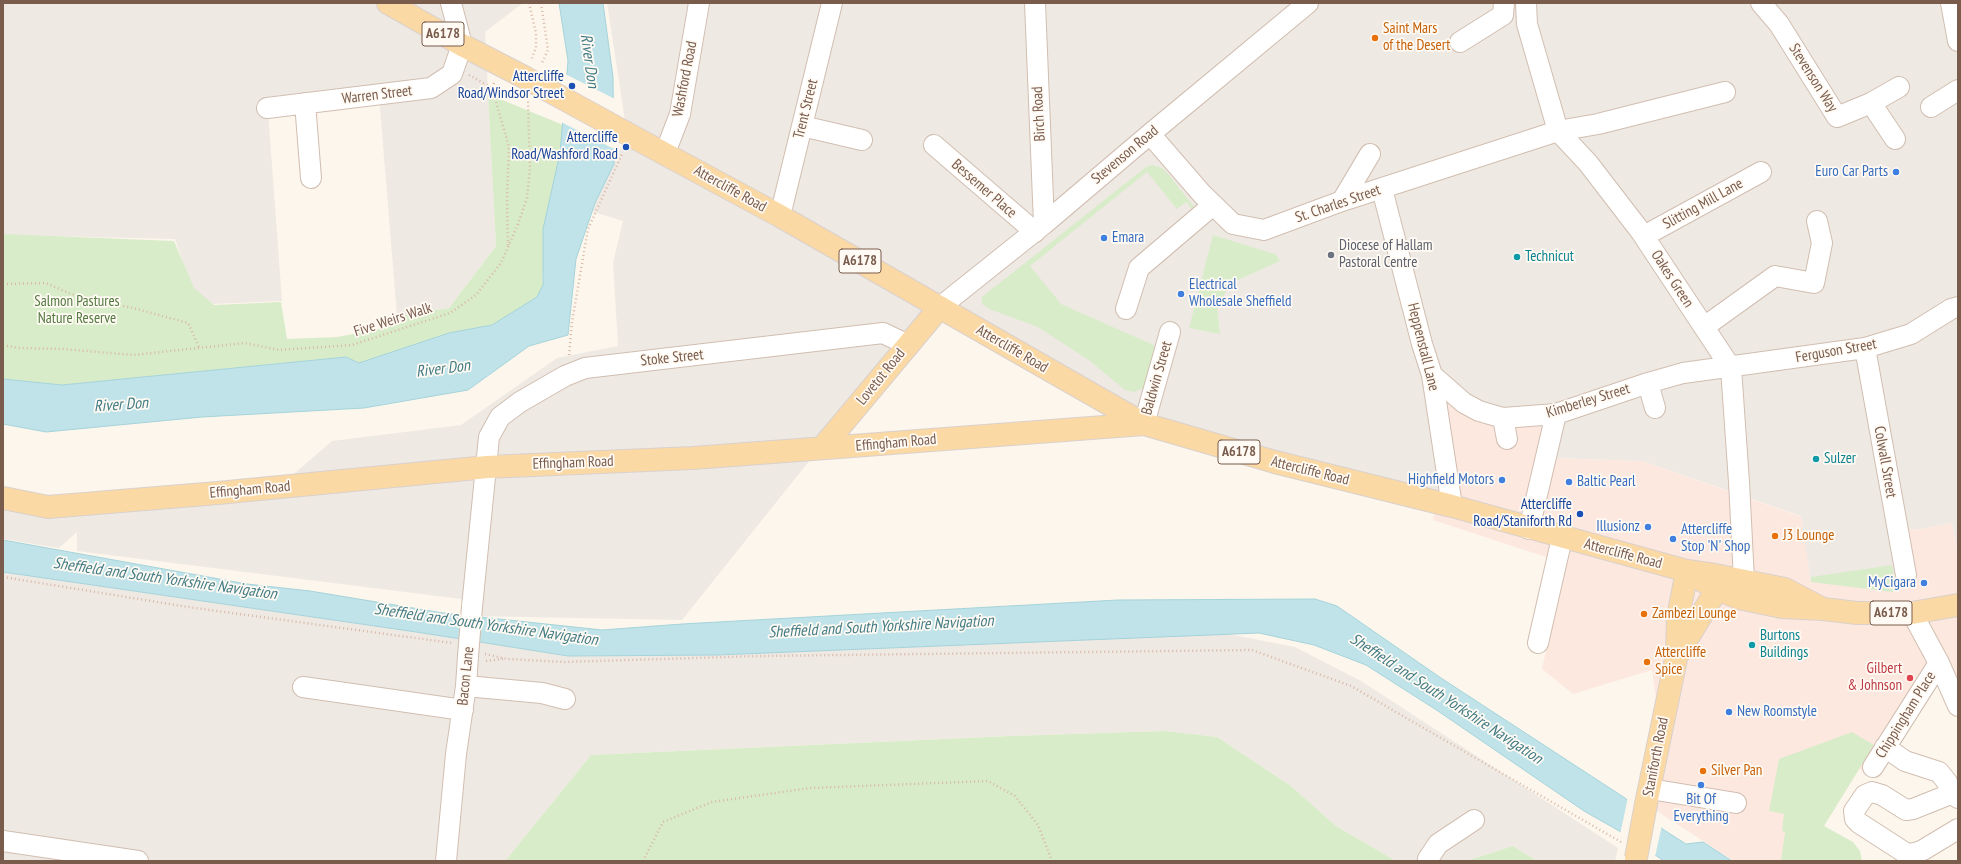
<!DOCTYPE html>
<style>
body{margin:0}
#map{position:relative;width:1961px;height:864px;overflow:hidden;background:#fdf6ec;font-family:"PT Sans Narrow",sans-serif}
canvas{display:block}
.frame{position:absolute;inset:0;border:4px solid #7a5c4d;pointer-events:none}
</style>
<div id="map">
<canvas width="1961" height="864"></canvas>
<div class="frame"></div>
</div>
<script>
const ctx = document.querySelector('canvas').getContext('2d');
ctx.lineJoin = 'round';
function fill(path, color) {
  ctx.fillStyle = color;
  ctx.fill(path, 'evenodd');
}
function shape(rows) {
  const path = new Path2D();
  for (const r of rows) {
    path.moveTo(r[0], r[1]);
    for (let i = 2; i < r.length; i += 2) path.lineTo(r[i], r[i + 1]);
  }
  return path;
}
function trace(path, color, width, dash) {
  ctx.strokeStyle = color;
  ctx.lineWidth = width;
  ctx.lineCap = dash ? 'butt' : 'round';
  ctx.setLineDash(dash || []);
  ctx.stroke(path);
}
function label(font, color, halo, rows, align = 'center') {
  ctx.font = font + ' "PT Sans Narrow",sans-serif';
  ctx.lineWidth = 3.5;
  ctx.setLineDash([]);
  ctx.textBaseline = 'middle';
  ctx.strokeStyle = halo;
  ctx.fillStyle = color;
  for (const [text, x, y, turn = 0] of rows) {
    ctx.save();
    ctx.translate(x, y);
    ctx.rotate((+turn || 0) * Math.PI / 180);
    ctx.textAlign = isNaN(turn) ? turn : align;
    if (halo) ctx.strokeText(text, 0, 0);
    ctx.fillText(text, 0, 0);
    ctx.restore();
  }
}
fill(shape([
 [1439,398,1558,431,1555,458,1642,461,1802,517,1811,582,1897,530,1921,529,1952,523,1958,554,1958,706,1939,664,1869,774,1859,769,1802,861,1734,861,1646,804,1661,733,1652,670,1573,694,1542,669,1556,605,1549,558,1433,520,1438,495]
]), '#fde8e0');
fill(shape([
 [3,3,523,3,485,32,496,246,449,308,397,316,378,84,267,97,282,301,213,304,192,289,175,239,3,235],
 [607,3,1958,3,1958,554,1952,523,1921,529,1897,530,1906,575,1893,592,1811,582,1801,516,1642,461,1555,458,1558,431,1439,398,1438,495,1160,424,626,127],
 [623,143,933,314,822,445,682,620,473,616,469,600,77,551,77,532,59,548,3,539,3,497,51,511,273,492,332,441,461,425,557,358,618,346,613,263,623,221,591,211],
 [3,572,423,633,568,656,717,655,1223,633,1295,647,1361,681,1618,848,1615,861,1537,861,1513,846,1466,861,1396,861,1336,826,1291,786,1217,737,1166,731,1007,736,591,755,505,861,3,861]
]), '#efe9e4');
fill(shape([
 [488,94,563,125,560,153,542,277,543,285,538,297,492,325,449,333,359,363,346,357,62,385,3,379,3,234,174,241,194,288,214,305,281,302,287,339,337,337,385,328,396,324,397,316,449,308,496,246],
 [1152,165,1162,168,1168,174,1199,213,1197,215,1186,202,1177,209,1147,172,1030,266,1061,304,1158,347,1146,387,1134,392,1125,390,1090,361,1038,327,989,309,982,304,982,297,1146,167],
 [1213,235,1275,254,1280,261,1231,283,1217,307,1220,334,1189,328],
 [1892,565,1896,588,1893,592,1811,582,1811,577],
 [1166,731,1217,737,1291,786,1336,826,1396,861,505,861,591,755,1010,736],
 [1852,732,1874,745,1824,826,1853,842,1860,851,1862,861,1781,861,1785,832,1782,831,1784,814,1769,811,1779,759],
 [1513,846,1537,861,1466,861]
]), '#d8ecc9');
const water = shape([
 [559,3,603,3,613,77,614,164,595,203,576,259,568,335,529,346,468,390,364,408,202,417,46,432,3,424,3,379,62,385,346,357,359,363,449,333,492,325,537,297,543,285,543,229,560,153,568,61,559,3],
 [3,540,247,584,310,591,443,613,602,630,682,624,1118,600,1315,599,1337,606,1441,678,1625,798,1664,830,1686,844,1703,842,1732,861,1664,861,1621,832,1584,811,1438,711,1366,665,1314,645,1259,633,717,655,568,656,423,633,3,572,3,540]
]);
fill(water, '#bfe3e8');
trace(water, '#a5d3da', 1);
fill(shape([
 [565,74,615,99,616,150,561,122],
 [1628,797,1662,825,1655,857,1620,835]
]), '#fdf6ec');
const minor = shape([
 [1035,3,1044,224],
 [1526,3,1527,24,1558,131,1588,163,1641,232,1731,368,1739,482,1744,580],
 [1761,3,1779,24,1837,117,1871,103,1899,87],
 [1951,3,1958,41],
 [1460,42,1503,15,1504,3],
 [305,103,311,178],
 [1871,103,1895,139],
 [1931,107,1958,90],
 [267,108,431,88,452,74,462,45,451,3],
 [802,126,862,140],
 [1150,134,1202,194,1233,224,1264,230,1342,201,1558,131,1598,124,1725,92],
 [934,145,1035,232],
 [665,153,680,114,699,3],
 [1382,189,1422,344,1432,375,1452,506],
 [1342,201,1370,154],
 [780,216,832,3],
 [1644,236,1761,172],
 [940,307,1044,224,1150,134,1308,3],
 [1126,309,1139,268,1213,205],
 [1704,327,1775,276,1814,283,1822,243,1817,221],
 [1865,348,1906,575],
 [1432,375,1464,403,1479,411,1503,418,1556,414,1648,383,1683,373,1865,348,1911,334,1951,309,1958,307],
 [1648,383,1655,408],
 [1503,418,1507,439],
 [1144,424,1170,332],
 [1529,529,1556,414],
 [472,607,489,437,500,417,520,402,565,376,585,368,883,333,908,345],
 [1912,613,1939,663,1958,706],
 [1538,643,1562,538],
 [466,686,542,693,565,699],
 [303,687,463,710],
 [1885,747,1905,761,1939,772,1947,782,1951,795],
 [1873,767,1939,663],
 [1650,789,1736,803],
 [1958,798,1954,795,1948,795,1913,809,1906,810,1882,795,1872,792,1865,795,1854,811,1855,819,1859,823,1907,854,1915,853,1923,850,1958,829],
 [3,841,138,861],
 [446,861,456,754,466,686,468,656],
 [1429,861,1428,859,1438,844,1474,820]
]);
const major = shape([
 [388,3,462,45,524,77],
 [628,134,780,216,1144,424,1275,462,1452,506,1687,571,1715,575,1785,589,1823,609],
 [822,448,940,307],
 [3,498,48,507,218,493,487,467,693,458,1144,424],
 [1696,577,1717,589,1739,598,1782,607,1823,609,1857,613,1912,613,1958,605],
 [1678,654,1717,589,1718,583,1716,576],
 [1646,804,1677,654,1678,617,1687,571]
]);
trace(minor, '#d1beb0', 22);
trace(major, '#dad1cd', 24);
trace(shape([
 [529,3,536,33,536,48,531,60],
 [541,3,548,50,541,65],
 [469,75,492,88],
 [494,83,492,88,509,147,507,199,508,247],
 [3,284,46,283,71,294,137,309,188,323,199,347],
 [3,345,18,348,63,349,133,355,245,343,279,350,352,345,450,313,476,295,501,263,518,224,527,198,530,168,528,101],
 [569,355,572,322,588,229,623,152],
 [3,577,188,607,452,643],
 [485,654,507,659,564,662,759,656,1252,650,1351,686,1621,842],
 [486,661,503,659],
 [643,861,663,822,712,802,810,788,988,781,1015,796,1038,825,1052,861],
 [1094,861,1096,861]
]), '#d9b8a5', 2.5, [1, 3]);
trace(minor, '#fff', 20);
trace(major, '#fbd9a5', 22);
const minorBridge = shape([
 [468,656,472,607]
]);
const majorBridge = shape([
 [524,77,628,134],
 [1636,858,1646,804]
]);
trace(minorBridge, '#d1beb0', 22, []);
trace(majorBridge, '#dad1cd', 24, []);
trace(minorBridge, '#fff', 20);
trace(majorBridge, '#fbd9a5', 22);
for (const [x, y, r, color] of [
 [1375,38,4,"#e8710a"],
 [572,86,4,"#1a4fb4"],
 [626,147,4,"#1a4fb4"],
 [1896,172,4,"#3f7fe0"],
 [1104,238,4,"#3f7fe0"],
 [1331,255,4,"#6b7280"],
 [1517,257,4,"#0f9aa8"],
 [1181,294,4,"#3f7fe0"],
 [1816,459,4,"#0f9aa8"],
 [1502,480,4,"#3f7fe0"],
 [1569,482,4,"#3f7fe0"],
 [1580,514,4,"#1a4fb4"],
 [1648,527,4,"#3f7fe0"],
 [1775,536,4,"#e8710a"],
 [1673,539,4,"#3f7fe0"],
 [1924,583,4,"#3f7fe0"],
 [1644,614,4,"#e8710a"],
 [1752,645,4,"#0f9aa8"],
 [1647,662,4,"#e8710a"],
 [1910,678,4,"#e0444e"],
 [1729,712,4,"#3f7fe0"],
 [1703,771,4,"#e8710a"],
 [1701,785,4,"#3f7fe0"]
]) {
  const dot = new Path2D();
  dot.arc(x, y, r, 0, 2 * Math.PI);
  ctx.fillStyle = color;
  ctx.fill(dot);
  trace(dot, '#fffaf3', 1.5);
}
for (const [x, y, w] of [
 [443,34,42],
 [860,261,42],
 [1239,452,42],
 [1891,613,42]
]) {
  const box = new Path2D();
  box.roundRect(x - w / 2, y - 12, w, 24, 3);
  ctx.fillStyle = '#fffaf3';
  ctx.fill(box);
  trace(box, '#7a5c4d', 1);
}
label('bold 14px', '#7a5c4d', null, [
 ["A6178",443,34],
 ["A6178",860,261],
 ["A6178",1239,452],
 ["A6178",1891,613]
]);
label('15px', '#c56008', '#fffaf3', [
 ["Saint Mars",1383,29],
 ["of the Desert",1383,46],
 ["J3 Lounge",1783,536],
 ["Zambezi Lounge",1652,614],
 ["Attercliffe",1655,653],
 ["Spice",1655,670],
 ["Silver Pan",1711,771]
], 'left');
label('15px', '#164399', '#fffaf3', [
 ["Attercliffe",564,77],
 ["Road/Windsor Street",564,94],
 ["Attercliffe",618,138],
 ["Road/Washford Road",618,155],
 ["Attercliffe",1572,505],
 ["Road/Staniforth Rd",1572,522]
], 'right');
label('15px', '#7a5c4d', '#fffaf3', [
 ["Stevenson Way",1813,78,58],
 ["Washford Road",685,79,-79],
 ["Warren Street",377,95,-7],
 ["Trent Street",806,109,-76],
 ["Birch Road",1039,114,-93],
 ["Stevenson Road",1125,155,-40],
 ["Attercliffe Road",730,189,29],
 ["Bessemer Place",984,189,41],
 ["St. Charles Street",1338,204,-19],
 ["Slitting Mill Lane",1703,204,-29],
 ["Oakes Green",1672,279,57],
 ["Five Weirs Walk",393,320,-18],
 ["Heppenstall Lane",1423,347,76],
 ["Attercliffe Road",1012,349,30],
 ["Ferguson Street",1836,351,-10],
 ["Stoke Street",672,358,-6],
 ["Lovetot Road",881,377,-51],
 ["Baldwin Street",1157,378,-74],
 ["Kimberley Street",1588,401,-17],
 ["Effingham Road",896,443,-5],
 ["Colwall Street",1885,462,80],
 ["Effingham Road",573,463,-2],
 ["Attercliffe Road",1310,471,14],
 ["Effingham Road",250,490,-5],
 ["Attercliffe Road",1623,554,15],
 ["Bacon Lane",466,676,-84],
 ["Chippingham Place",1906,715,-58],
 ["Staniforth Road",1656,757,-79]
]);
label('15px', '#366cbe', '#fffaf3', [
 ["Euro Car Parts",1888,172,"right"],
 ["Emara",1112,238],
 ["Electrical",1189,285],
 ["Wholesale Sheffield",1189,302],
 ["Highfield Motors",1494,480,"right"],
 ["Baltic Pearl",1577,482],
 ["Illusionz",1640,527,"right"],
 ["Attercliffe",1681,530],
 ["Stop 'N' Shop",1681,547],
 ["MyCigara",1916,583,"right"],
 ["New Roomstyle",1737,712],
 ["Bit Of",1701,800,"center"],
 ["Everything",1701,817,"center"]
], 'left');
label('15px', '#5b616d', '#fffaf3', [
 ["Diocese of Hallam",1339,246],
 ["Pastoral Centre",1339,263]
], 'left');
label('15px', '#0d838f', '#fffaf3', [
 ["Technicut",1525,257],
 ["Sulzer",1824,459],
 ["Burtons",1760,636],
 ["Buildings",1760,653]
], 'left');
label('15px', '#537a41', '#fffaf3', [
 ["Salmon Pastures",77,302],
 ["Nature Reserve",77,319]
]);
label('15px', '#be3a42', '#fffaf3', [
 ["Gilbert",1902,669],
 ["& Johnson",1902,686]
], 'right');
label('italic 16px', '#437c86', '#fffaf3', [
 ["River Don",589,61,82],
 ["River Don",443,369,-7],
 ["River Don",121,405,-4],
 ["Sheffield and South Yorkshire Navigation",165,579,8],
 ["Sheffield and South Yorkshire Navigation",486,625,8],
 ["Sheffield and South Yorkshire Navigation",881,627,-3],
 ["Sheffield and South Yorkshire Navigation",1446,699,33]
]);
</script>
